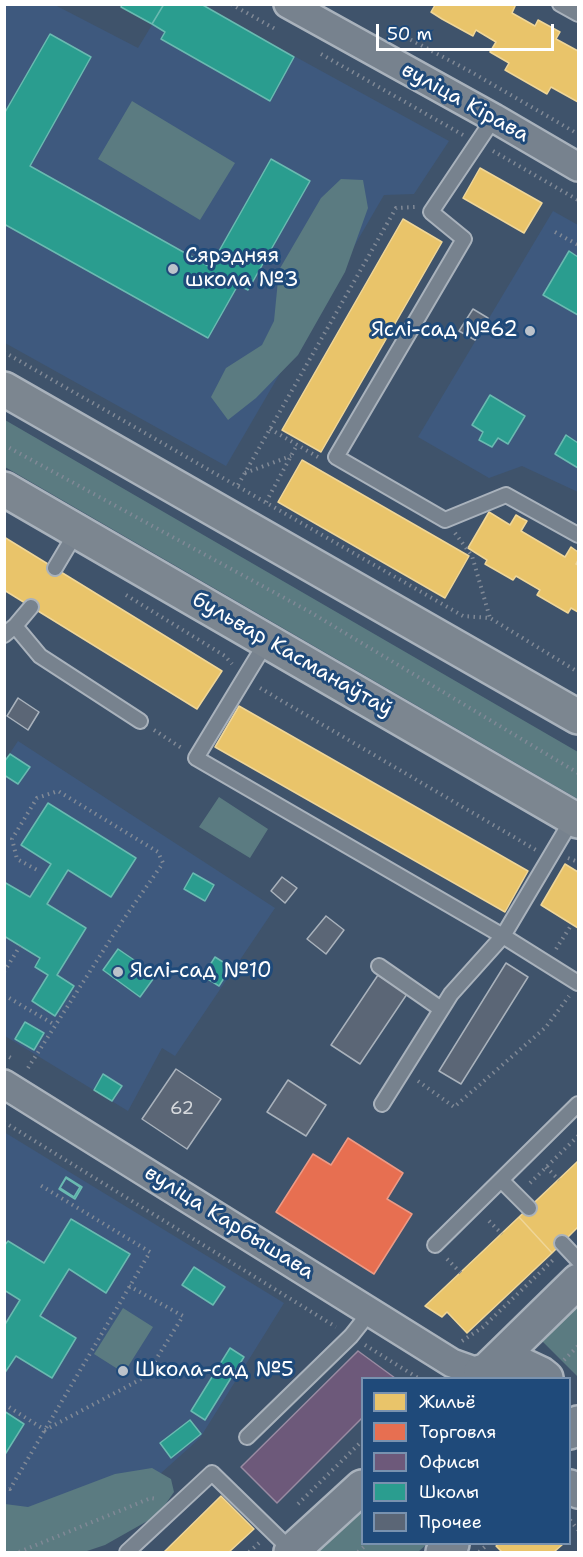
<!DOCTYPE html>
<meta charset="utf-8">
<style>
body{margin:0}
#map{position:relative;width:583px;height:1557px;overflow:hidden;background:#3f536b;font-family:"Shantell Sans",sans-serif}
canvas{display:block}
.frame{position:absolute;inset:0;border:6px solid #fff;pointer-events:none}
.legend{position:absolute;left:361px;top:1377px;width:210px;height:168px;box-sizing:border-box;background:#1f4a7a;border:2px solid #7992af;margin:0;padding:8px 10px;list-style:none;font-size:18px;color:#fff}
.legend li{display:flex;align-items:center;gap:12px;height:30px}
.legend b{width:30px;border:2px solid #7992af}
.scale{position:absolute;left:376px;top:24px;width:178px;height:27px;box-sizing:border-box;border:3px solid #fff;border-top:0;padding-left:8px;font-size:18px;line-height:21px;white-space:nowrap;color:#fff;-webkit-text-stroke:4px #1f4a7a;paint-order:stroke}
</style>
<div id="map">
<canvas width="583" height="1557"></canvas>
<div class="frame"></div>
<ul class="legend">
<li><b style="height:16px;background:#e9c46a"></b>Жильё</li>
<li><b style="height:16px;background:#e76f51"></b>Торговля</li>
<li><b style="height:16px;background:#6d597a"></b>Офисы</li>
<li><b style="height:16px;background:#2a9d8f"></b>Школы</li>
<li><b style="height:16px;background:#5b6676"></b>Прочее</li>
</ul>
<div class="scale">50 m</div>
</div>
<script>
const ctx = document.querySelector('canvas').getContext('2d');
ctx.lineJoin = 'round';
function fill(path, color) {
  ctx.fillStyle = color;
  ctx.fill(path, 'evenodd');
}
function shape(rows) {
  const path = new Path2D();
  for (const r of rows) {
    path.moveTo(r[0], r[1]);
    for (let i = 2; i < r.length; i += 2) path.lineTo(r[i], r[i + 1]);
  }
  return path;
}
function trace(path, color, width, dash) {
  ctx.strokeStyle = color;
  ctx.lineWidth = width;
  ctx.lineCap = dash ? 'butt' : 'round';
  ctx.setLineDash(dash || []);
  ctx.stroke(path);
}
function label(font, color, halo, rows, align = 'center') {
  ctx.font = font + ' "Shantell Sans",sans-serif';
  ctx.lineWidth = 6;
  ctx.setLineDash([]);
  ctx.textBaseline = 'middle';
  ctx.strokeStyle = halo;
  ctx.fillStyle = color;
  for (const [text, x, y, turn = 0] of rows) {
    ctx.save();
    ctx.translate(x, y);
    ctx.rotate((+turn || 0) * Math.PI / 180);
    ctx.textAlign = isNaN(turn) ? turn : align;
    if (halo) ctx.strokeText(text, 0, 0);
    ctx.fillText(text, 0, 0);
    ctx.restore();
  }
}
fill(shape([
 [5,5,55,5,138,48,164,5,201,5,449,141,414,194,384,195,226,466,5,343],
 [553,211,578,225,578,492,522,466,489,478,418,437],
 [18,741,275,908,175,1056,162,1048,128,1111,5,1036,4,762],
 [4,1132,284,1303,200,1438,160,1474,19,1518,4,1510]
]), '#3e597e');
fill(shape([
 [132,101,235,163,200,220,98,159],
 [341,179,363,180,368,208,345,272,298,355,256,398,228,420,211,397,226,368,262,345,274,321,279,270,321,198],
 [5,420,578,752,578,799,5,467],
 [219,797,268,829,250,858,199,827],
 [578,1296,578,1377,537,1336],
 [123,1308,153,1327,124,1373,94,1354],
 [152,1468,171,1479,174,1492,158,1515,105,1545,84,1552,5,1552,5,1504,28,1507,115,1474],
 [362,1499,362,1544,427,1544,418,1552,307,1552]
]), '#5b7b81');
const homes = shape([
 [433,4,516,4,512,13,535,26,538,20,560,32,556,39,578,51,578,102,551,87,547,94,505,70,509,63,490,52,496,42,476,30,473,36,442,19,431,12,435,5,433,4],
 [480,168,542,203,524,233,463,198,480,168],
 [403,219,442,242,321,452,282,430,403,219],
 [302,460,469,556,445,598,278,502,302,460],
 [489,512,510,525,516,515,521,518,527,521,521,531,565,557,571,547,578,552,578,560,576,564,578,565,578,612,571,608,568,613,537,595,540,590,516,576,513,580,485,564,487,560,468,548,489,512],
 [4,537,222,671,197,709,4,590,4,537],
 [239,706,528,871,505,912,215,747,239,706],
 [565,864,578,872,578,928,541,905,565,864],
 [578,1161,578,1227,552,1253,519,1217,578,1161],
 [519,1217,552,1253,467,1333,447,1312,442,1317,425,1306,519,1217],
 [221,1496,254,1529,229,1552,164,1552,221,1496],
 [499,1544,563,1544,554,1552,502,1552,496,1546,499,1544]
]);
fill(homes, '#e9c46a');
trace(homes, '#f0d697', 1.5);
const shops = shape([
 [348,1138,403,1173,387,1199,412,1214,374,1274,276,1212,313,1154,331,1165,348,1138]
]);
fill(shops, '#e76f51');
trace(shops, '#ee9a85', 1.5);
const offices = shape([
 [358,1351,395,1378,362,1378,362,1418,277,1503,241,1467,358,1351]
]);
fill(offices, '#6d597a');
trace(offices, '#998ba2', 1.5);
const schools = shape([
 [122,4,164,4,152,24,121,7,122,4],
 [164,4,201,4,294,57,270,101,161,39,165,32,152,24,164,4],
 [50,34,91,57,30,166,210,267,271,159,310,181,248,290,238,285,208,338,4,224,4,114,50,34],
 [569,251,578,257,578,315,543,295,569,251],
 [490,395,525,416,508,444,498,438,492,447,479,440,483,432,472,425,490,395],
 [566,435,578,443,578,468,555,454,566,435],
 [10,754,30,767,18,784,4,775,4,762,10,754],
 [48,803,136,858,111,897,68,870,47,904,86,928,57,975,74,986,55,1016,32,1001,48,975,35,967,40,958,4,936,4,882,30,897,51,864,21,845,48,803],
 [193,873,214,885,205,901,184,889,193,873],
 [118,949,156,975,140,997,103,970,118,949],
 [215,957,231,967,219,986,203,976,215,957],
 [25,1022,44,1033,34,1050,15,1039,25,1022],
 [103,1074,122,1086,112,1101,94,1090,103,1074],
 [66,1177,82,1187,75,1199,59,1189,66,1177],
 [66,1178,80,1187,74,1197,60,1188,66,1178],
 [71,1219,130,1254,106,1293,69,1269,40,1316,76,1338,52,1378,16,1356,4,1374,4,1326,20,1300,4,1290,4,1246,8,1241,44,1263,71,1219],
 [194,1267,225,1287,213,1305,182,1285,194,1267],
 [230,1348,244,1357,205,1420,191,1411,230,1348],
 [4,1411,24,1424,4,1456,4,1411],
 [190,1420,201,1434,171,1458,160,1443,190,1420]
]);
fill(schools, '#2a9d8f');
trace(schools, '#6abab1', 1.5);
const building = shape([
 [473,309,488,318,475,340,459,331,473,309],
 [18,698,39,712,28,730,7,716,18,698],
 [282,877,297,888,285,903,271,891,282,877],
 [326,916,344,930,326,954,307,939,326,916],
 [506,963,528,977,461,1084,439,1071,506,963],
 [378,975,407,994,360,1064,331,1045,378,975],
 [176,1069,221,1099,187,1149,142,1119,176,1069],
 [288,1080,326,1105,306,1136,267,1112,288,1080]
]);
fill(building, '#5b6676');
trace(building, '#a9b2bc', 1.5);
const service = shape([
 [560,4,578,14],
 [494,118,431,212,464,239,336,457,445,520,506,495,578,535],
 [55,568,77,531],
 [15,626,31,607],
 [4,635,15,626,40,656,140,721],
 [267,641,196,758,503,936,578,983],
 [379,966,441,1009],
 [382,1104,451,994,503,936,573,818],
 [501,1180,529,1208],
 [562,1243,578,1260],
 [435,1245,578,1104],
 [247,1437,351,1336,370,1312],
 [127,1552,212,1473,292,1551]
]);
const minor = shape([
 [288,4,494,118,578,167],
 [4,1084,452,1363,480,1373],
 [570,1484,578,1494]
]);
const tertiary = shape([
 [488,1369,578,1281],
 [481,1372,506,1365,524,1366,541,1374,546,1378],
 [570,1432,578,1423],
 [291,1552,362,1487],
 [443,1552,452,1544]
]);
const primary = shape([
 [4,389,578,717],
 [4,489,578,821]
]);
trace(service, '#a9b2bc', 18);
trace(minor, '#a9b2bc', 32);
trace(tertiary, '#a9b2bc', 38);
trace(primary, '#a9b2bc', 38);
trace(shape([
 [231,4,277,30],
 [400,34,473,73,578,134],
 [321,54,463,135],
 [493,151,578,200],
 [555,232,578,245],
 [4,352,463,616,490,618,578,672],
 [270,429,318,457],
 [4,445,310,612,578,773],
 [245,473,291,456],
 [238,485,396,208,415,207],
 [266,502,297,445],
 [455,533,472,556,490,618],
 [126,595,225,656,232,664],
 [260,688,536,850],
 [154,730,183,749],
 [568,858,578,862],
 [556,949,572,924],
 [4,972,20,946],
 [4,995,55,1025],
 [4,1054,13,1059],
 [28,1068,121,923,163,863,158,852,58,791,37,798,12,839,17,859,39,871],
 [418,1081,454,1107,546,1027,569,996],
 [4,1122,336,1327],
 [546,1167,559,1180],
 [530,1183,578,1136],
 [489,1221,502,1234],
 [447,1259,461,1273],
 [462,1341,483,1327,554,1259],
 [365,1345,418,1378],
 [564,1360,578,1346],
 [4,1404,45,1430,145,1377,183,1316,129,1286],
 [4,1486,10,1489,150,1252,40,1185],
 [298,1504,362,1441],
 [570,1520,578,1530],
 [19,1552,151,1498,158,1499],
 [249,1552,259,1543],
 [358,1552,367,1544],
 [479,1552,488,1544]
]), '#808996', 4, [1.5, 4.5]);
trace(service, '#77828e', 14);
trace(minor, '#77828e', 27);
trace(tertiary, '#77828e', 33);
trace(primary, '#7c8690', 33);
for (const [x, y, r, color] of [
 [173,269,6,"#bcc3cb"],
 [530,331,6,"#bcc3cb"],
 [118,972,6,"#bcc3cb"],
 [123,1371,6,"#bcc3cb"]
]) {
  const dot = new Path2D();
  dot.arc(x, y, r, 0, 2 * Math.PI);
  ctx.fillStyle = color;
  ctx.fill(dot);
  trace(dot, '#1f4a7a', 2);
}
label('18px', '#d6d9dd', null, [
 ["62",182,1109]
]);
label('21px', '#fff', '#1f4a7a', [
 ["вуліца Кірава",465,103,29],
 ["бульвар Касманаўтаў",292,655,30],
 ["вуліца Карбышава",229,1223,32]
]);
label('21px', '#fff', '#1f4a7a', [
 ["Сярэдняя",185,257],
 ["школа №3",185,281],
 ["Яслі-сад №62",518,331,"right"],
 ["Яслі-сад №10",130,972],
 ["Школа-сад №5",135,1371]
], 'left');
</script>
